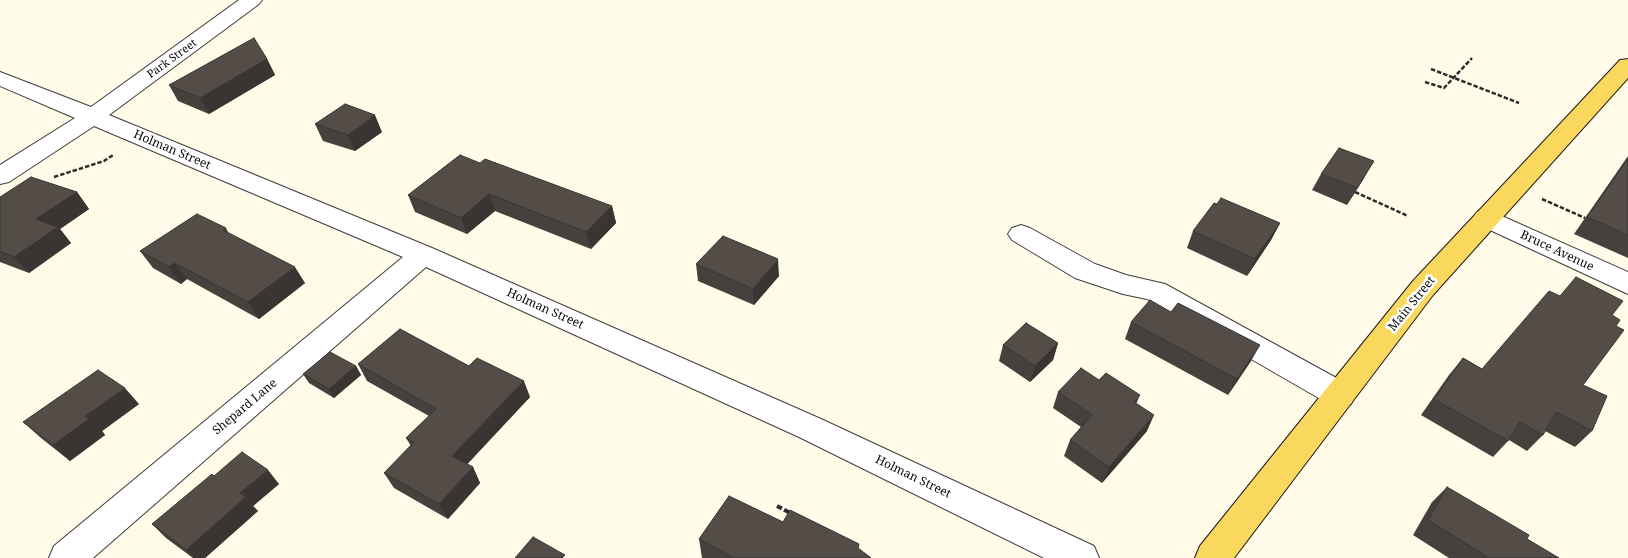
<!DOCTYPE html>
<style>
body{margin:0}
canvas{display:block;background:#fffbe8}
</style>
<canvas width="1628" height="558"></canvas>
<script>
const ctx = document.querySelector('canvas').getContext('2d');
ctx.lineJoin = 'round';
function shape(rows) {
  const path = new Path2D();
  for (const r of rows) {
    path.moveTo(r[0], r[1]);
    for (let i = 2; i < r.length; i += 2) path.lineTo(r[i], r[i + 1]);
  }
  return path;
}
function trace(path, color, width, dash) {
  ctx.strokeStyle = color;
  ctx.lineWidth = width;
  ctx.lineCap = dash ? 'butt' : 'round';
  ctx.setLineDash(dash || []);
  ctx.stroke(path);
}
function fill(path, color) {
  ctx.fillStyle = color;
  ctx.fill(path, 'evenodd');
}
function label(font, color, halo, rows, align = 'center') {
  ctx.font = font + ' "Noto Serif",serif';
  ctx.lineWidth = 5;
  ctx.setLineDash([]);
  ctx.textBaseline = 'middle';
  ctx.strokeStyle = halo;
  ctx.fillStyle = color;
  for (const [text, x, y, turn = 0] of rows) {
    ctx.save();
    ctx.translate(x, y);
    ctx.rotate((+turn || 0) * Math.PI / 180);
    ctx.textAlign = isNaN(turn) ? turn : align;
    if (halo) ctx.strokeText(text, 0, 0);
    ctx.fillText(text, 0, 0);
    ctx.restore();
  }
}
const minor = shape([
 [239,0,262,0,259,4,109,115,432,248,821,419,1094,546,1099,558,1044,558,799,437,426,267,93,558,49,558,54,546,403,257,94,126,9,182,0,184,0,165,75,118,0,86,0,72,91,107,239,0],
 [1486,209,1628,272,1628,294,1477,224,1473,218,1477,212,1486,209],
 [1021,225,1030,228,1095,264,1126,275,1165,284,1351,386,1355,395,1351,404,1340,407,1329,404,1147,299,1123,294,1075,278,1012,240,1008,234,1012,228,1021,225]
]);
const major = shape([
 [1628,59,1628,78,1433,295,1234,558,1195,558,1200,546,1413,281,1620,60,1628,59]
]);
trace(minor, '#3d3d3d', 2);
trace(major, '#1b1b1b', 2);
trace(shape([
 [1431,69,1519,103],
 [1425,82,1444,88,1472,58],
 [54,177,104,161,113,155],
 [1355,192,1408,216],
 [1542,199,1585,218]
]), '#2c2c2c', 2.5, [4.5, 2]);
trace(shape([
 [777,506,792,514]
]), '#2c2c2c', 4, [5.5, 2.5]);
fill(minor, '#fff');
fill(major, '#f9d85d');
fill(shape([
 [267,59,275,75,209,114,178,101,169,85],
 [315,124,382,132,355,151,323,141],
 [1628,156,1628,258,1574,234],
 [480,163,612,206,616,223,591,249,495,211,467,234,415,212,408,195],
 [1321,174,1364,178,1347,205,1312,190],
 [77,192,89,209,60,229,71,243,29,273,0,262,0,197],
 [1280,223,1271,240,1247,276,1187,248,1193,231],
 [226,228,229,234,305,283,259,319,187,279,181,284,153,268,140,251],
 [696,264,779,276,754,305,698,281],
 [1560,296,1612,315,1616,326,1583,385,1592,431,1575,447,1545,431,1543,435,1527,451,1509,440,1493,457,1421,415,1449,375,1463,358,1482,369],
 [1131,322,1251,361,1228,395,1125,339],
 [1058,343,1053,360,1030,382,999,361,1003,345],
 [358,364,469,366,530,397,467,464,473,467,480,483,448,519,394,488,384,473,411,446,406,438,429,416,367,381],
 [356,366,361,375,334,398,309,383,303,374],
 [1058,392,1137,404,1147,431,1102,483,1064,456,1070,440,1081,427,1053,408],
 [139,404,102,431,105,435,70,461,41,438,23,422],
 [214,476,279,484,253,506,258,511,205,558,193,558,166,538,152,524],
 [1447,487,1527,539,1559,558,1449,558,1413,535,1432,502],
 [783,522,859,549,871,558,702,558,699,539]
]), '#47413d');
fill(shape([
 [267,59,275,75,209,114,200,98],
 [375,115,382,132,355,151,348,135],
 [1374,161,1364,178,1347,205,1357,188],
 [77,192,89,209,60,229,71,243,29,273,14,257,36,219],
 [489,194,495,211,467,234,461,218],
 [612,206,616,223,591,249,586,232],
 [1280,223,1271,240,1247,276,1255,259],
 [778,259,779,276,754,305,753,289],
 [175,263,187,279,181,284,169,267],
 [295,267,305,283,259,319,248,302],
 [1058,343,1053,360,1030,382,1035,366],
 [1260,345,1251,361,1228,395,1237,379],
 [356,366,361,375,334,398,329,389],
 [524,381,530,397,460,472,452,456],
 [125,388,139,404,102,431,105,435,70,461,53,445,85,416],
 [1140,395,1133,411,1134,402],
 [1154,415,1147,431,1102,483,1109,467],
 [473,467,480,483,448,519,439,504],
 [268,470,279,484,253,506,258,511,205,558,194,558,186,550,240,493]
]), '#3a3532');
const building = shape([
 [254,38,267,59,200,98,169,85,254,38],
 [345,104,375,115,348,135,315,124,345,104],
 [1339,148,1374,161,1357,188,1321,174,1339,148],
 [460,155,480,163,485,159,612,206,586,232,489,194,461,218,408,195,460,155],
 [1628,159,1628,235,1587,217,1628,159],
 [31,177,77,192,36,219,58,227,14,257,0,251,0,225,1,224,0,224,0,197,31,177],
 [1221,198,1280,223,1255,259,1193,231,1214,203,1217,204,1221,198],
 [197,214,226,228,223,230,295,267,248,302,175,263,169,267,140,251,197,214],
 [723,236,778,259,753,289,696,264,723,236],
 [1576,277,1623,301,1612,315,1620,320,1616,326,1624,330,1583,385,1607,396,1592,431,1556,412,1543,435,1520,422,1508,441,1434,399,1463,358,1482,369,1549,291,1560,296,1576,277],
 [1150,300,1171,312,1178,303,1260,345,1237,379,1131,322,1150,300],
 [1026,323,1058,343,1035,366,1003,345,1026,323],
 [400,329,469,366,477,358,524,381,452,456,473,467,439,504,384,473,414,442,406,438,436,409,358,364,400,329],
 [330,352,356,366,329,389,303,374,330,352],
 [1081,368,1099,380,1106,373,1140,395,1134,402,1154,415,1109,467,1070,440,1092,415,1058,392,1081,368],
 [98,370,125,388,85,416,89,419,53,445,23,422,98,370],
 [242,452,268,470,240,493,246,497,186,550,152,524,212,474,214,476,242,452],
 [1447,487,1529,535,1527,539,1559,558,1489,558,1428,520,1447,487],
 [729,496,783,522,790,510,859,544,858,548,871,558,734,558,699,539,729,496],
 [533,537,565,555,562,558,515,558,533,537]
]);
fill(building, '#534c47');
trace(building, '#3a3532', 1);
label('11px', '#0a0a0a', '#fff', [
 ["Park Street",172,59,-36]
]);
label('12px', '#0a0a0a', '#fff', [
 ["Holman Street",172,150,23],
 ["Bruce Avenue",1557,251,25],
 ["Main Street",1412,304,-51],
 ["Holman Street",545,309,24],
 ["Shepard Lane",245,407,-40],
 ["Holman Street",913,477,26]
]);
</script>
